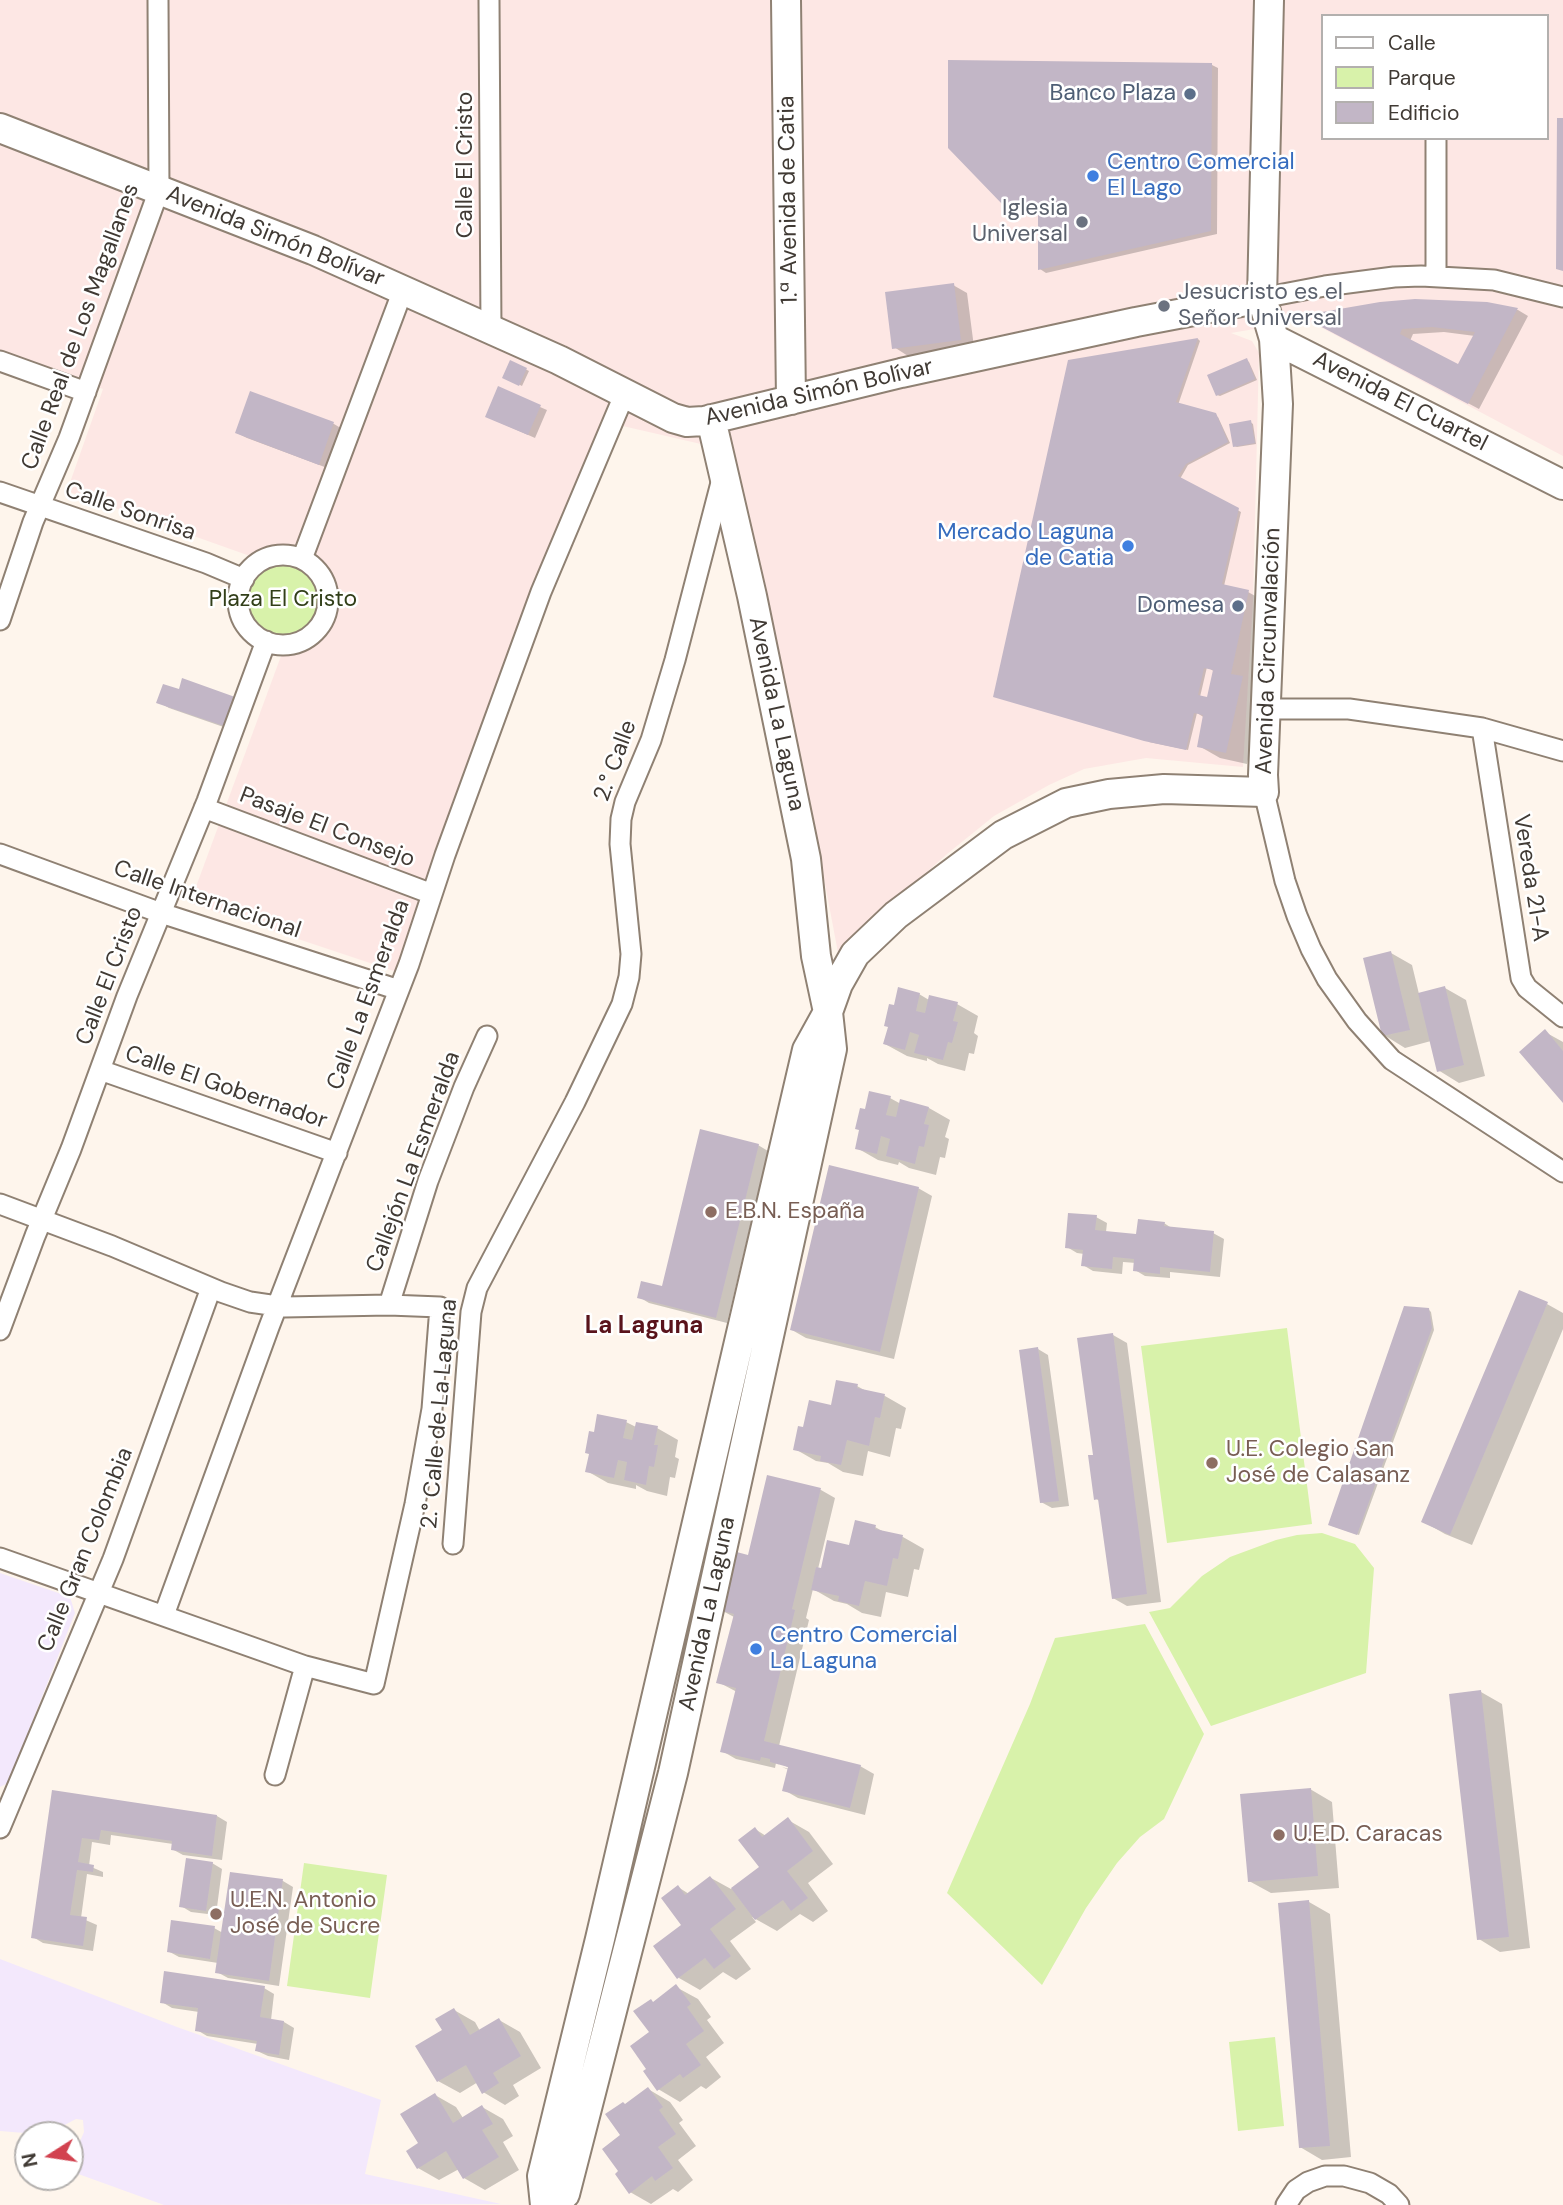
<!DOCTYPE html>
<meta charset="utf-8">
<style>
body{margin:0}
#map{position:relative;width:1563px;height:2205px;overflow:hidden;background:#fef5ec;font-family:"DM Sans",sans-serif}
canvas{display:block}
.legend{position:absolute;left:1321px;top:14px;width:228px;height:126px;box-sizing:border-box;background:#fff;border:2px solid #b3b0ae;margin:0;padding:9px 12px;list-style:none;font-size:21px;color:#403a34}
.legend li{display:flex;align-items:center;gap:14px;height:35px}
.legend b{width:35px;border:2px solid #b3b0ae}
.north{position:absolute;left:14px;top:2121px;width:70px;height:70px;box-sizing:border-box;background:#fff;border:2px solid #b3b0ae;border-radius:50%;rotate:258deg;font-size:19px;font-weight:700;line-height:28px;text-align:center;color:#403a34}
.north::after{content:'';display:block;margin:auto;width:24px;height:32px;background:#d2424f;clip-path:polygon(50% 0,100% 100%,50% 72%,0 100%)}
</style>
<div id="map">
<canvas width="1563" height="2205"></canvas>
<ul class="legend">
<li><b style="height:9px;background:#fff"></b>Calle</li>
<li><b style="height:19px;background:#d8f2aa"></b>Parque</li>
<li><b style="height:19px;background:#c2b6c6"></b>Edificio</li>
</ul>
<div class="north">N</div>
</div>
<script>
const ctx = document.querySelector('canvas').getContext('2d');
ctx.lineJoin = 'round';
function fill(path, color) {
  ctx.fillStyle = color;
  ctx.fill(path, 'evenodd');
}
function shape(rows) {
  const path = new Path2D();
  for (const r of rows) {
    if (r.length === 3) {
      path.moveTo(r[0] + r[2], r[1]);
      path.arc(r[0], r[1], r[2], 0, 2 * Math.PI);
      continue;
    }
    path.moveTo(r[0], r[1]);
    for (let i = 2; i < r.length; i += 2) path.lineTo(r[i], r[i + 1]);
  }
  return path;
}
function trace(path, color, width, dash) {
  ctx.strokeStyle = color;
  ctx.lineWidth = width;
  ctx.lineCap = dash ? 'butt' : 'round';
  ctx.setLineDash(dash || []);
  ctx.stroke(path);
}
function label(font, color, halo, rows, align = 'center') {
  ctx.font = font + ' "DM Sans",sans-serif';
  ctx.lineWidth = 5;
  ctx.setLineDash([]);
  ctx.textBaseline = 'middle';
  ctx.strokeStyle = halo;
  ctx.fillStyle = color;
  for (const [text, x, y, turn = 0] of rows) {
    ctx.save();
    ctx.translate(x, y);
    ctx.rotate((+turn || 0) * Math.PI / 180);
    ctx.textAlign = isNaN(turn) ? turn : align;
    if (halo) ctx.strokeText(text, 0, 0);
    ctx.fillText(text, 0, 0);
    ctx.restore();
  }
}
fill(shape([
 [0,0,1563,0,1563,456,1307,320,1231,333,1252,341,1259,353,1253,601,1243,767,1146,758,1084,769,1049,785,994,816,947,854,899,897,839,958,826,889,727,450,601,421,498,713,400,973,190,903,281,656,313,642,325,633,333,617,335,598,331,581,323,566,309,555,294,550,270,548,250,556,67,491,103,389,0,353],
 [1323,16,1547,16,1547,138,1323,138]
]), '#fde7e4');
fill(shape([
 [0,1573,70,1597,75,1613,8,1783,0,1787],
 [0,1959,177,2027,381,2100,365,2174,501,2204,164,2205,70,2171,70,2164,84,2132,83,2120,76,2119,57,2129,37,2134,0,2131]
]), '#f3e8fc');
fill(shape([
 [283,600,38],
 [1287,1328,1312,1524,1167,1543,1141,1346],
 [1322,1533,1355,1544,1374,1568,1366,1673,1211,1726,1149,1612,1170,1608,1202,1576,1230,1557,1276,1540,1297,1535],
 [1145,1624,1204,1734,1164,1819,1140,1837,1117,1863,1086,1908,1042,1985,947,1893,1030,1704,1055,1638],
 [304,1863,387,1875,370,1998,287,1986],
 [1275,2037,1284,2126,1238,2131,1229,2042]
]), '#d8f2aa');
fill(shape([
 [1212,65,1218,68,1217,234,1046,273,1040,269,1040,208,1011,208,1004,203],
 [953,285,967,293,974,347,908,356,894,347],
 [1486,304,1518,310,1528,316,1479,409,1328,329],
 [1444,332,1475,336,1459,366,1410,341,1413,334],
 [1198,339,1200,341,1178,405,1218,417,1230,443,1188,465,1180,479,1241,512,1224,586,1248,592,1270,604,1252,684,1264,690,1247,764,1220,758,1199,746,1205,718,1197,713,1188,750,1149,742,1070,361],
 [1207,667,1215,672,1209,699,1200,697],
 [1246,360,1249,362,1257,380,1220,396,1217,395],
 [511,362,529,371,522,386,504,377],
 [251,393,334,424,344,430,330,469,247,438,237,433],
 [540,407,547,410,535,438,494,420],
 [1250,422,1253,424,1256,444,1237,447,1234,446],
 [180,691,234,698,244,704,235,731,169,708,158,702],
 [1391,953,1412,965,1419,994,1445,988,1466,1000,1485,1076,1459,1083,1438,1070,1431,1041,1405,1048,1384,1035],
 [919,994,929,1000,957,1004,978,1016,974,1033,978,1036,974,1054,969,1053,965,1071,938,1064,927,1058,927,1061,907,1056,885,1044,895,1007],
 [1545,1032,1563,1042,1563,1100],
 [890,1098,901,1104,929,1108,950,1120,945,1137,949,1139,945,1158,940,1157,936,1175,909,1168,899,1162,898,1165,878,1160,857,1148,866,1111],
 [758,1145,768,1151,727,1323,649,1303,639,1297,663,1288],
 [918,1188,932,1196,894,1359,806,1338,792,1330],
 [1096,1217,1107,1223,1106,1232,1138,1236,1164,1223,1173,1229,1213,1233,1224,1239,1220,1277,1170,1272,1170,1278,1145,1276,1135,1270,1136,1263,1123,1262,1122,1274,1093,1271,1083,1265,1084,1254,1077,1253,1067,1247],
 [1547,1304,1563,1313,1563,1329,1472,1545,1445,1534,1424,1522],
 [1429,1310,1431,1312,1434,1330,1359,1535,1332,1526],
 [1113,1335,1127,1343,1161,1602,1127,1606,1113,1598,1100,1501,1096,1499,1095,1456],
 [1038,1349,1048,1355,1069,1506,1052,1508,1041,1502],
 [857,1386,868,1392,885,1396,906,1408,901,1429,896,1428,890,1457,868,1451,863,1476,843,1472,828,1463,816,1461,795,1449,804,1429],
 [626,1422,636,1427,657,1428,678,1440,675,1457,679,1459,675,1478,670,1477,667,1496,647,1491,636,1485,636,1489,608,1483,587,1471,595,1433],
 [768,1477,821,1490,835,1498,818,1569,822,1570,875,1527,886,1533,903,1537,924,1549,919,1570,914,1569,908,1597,886,1592,881,1617,862,1613,847,1604,834,1601,813,1589,806,1618,809,1620,779,1746,860,1766,874,1774,865,1815,798,1798,784,1790,789,1770,782,1767,796,1771,775,1761,779,1765,776,1763,775,1768,736,1759,722,1751,737,1692,718,1682,734,1617,717,1608,749,1557],
 [1481,1692,1502,1704,1530,1948,1500,1952,1479,1939],
 [1310,1789,1332,1802,1339,1888,1271,1893,1249,1881],
 [54,1792,217,1816,227,1822,222,1860,183,1855,172,1849,173,1844,111,1835,110,1845,92,1842,89,1866,103,1872,103,1877,87,1874,81,1918,97,1925,93,1951,43,1943,33,1937],
 [788,1820,809,1832,833,1864,808,1883,828,1911,813,1922,800,1914,777,1931,752,1917,756,1922,730,1941,751,1969,736,1980,723,1972,700,1990,679,1978,683,1925,678,1887,689,1894,711,1878,731,1889,761,1867,755,1829,766,1836],
 [212,1863,222,1869,216,1915,191,1912,181,1906],
 [231,1874,283,1881,293,1887,279,1986,228,1978,217,1972,218,1963,179,1957,168,1951,214,1928,223,1933],
 [1309,1902,1330,1914,1351,2157,1322,2160,1300,2147],
 [676,1987,698,1999,711,2017,707,2020,724,2043,706,2057,721,2077,706,2089,701,2086,680,2102,658,2089,649,2069,654,2003],
 [264,1988,274,1994,271,2020,284,2022,294,2028,289,2060,268,2056,257,2051,258,2044,207,2036,197,2030,199,2012,172,2008,162,2002],
 [454,2010,475,2022,480,2031,499,2020,520,2032,541,2068,513,2085,519,2096,505,2105,483,2092,478,2082,460,2093,438,2081],
 [648,2089,670,2102,683,2120,679,2123,696,2146,678,2160,693,2180,678,2192,673,2189,651,2204,630,2192,621,2172,623,2136],
 [435,2095,456,2107,463,2118,482,2107,503,2119,513,2136,503,2142,519,2170,485,2190,464,2178,459,2169,439,2180,418,2168,420,2144]
]), '#0003');
fill(shape([
 [948,60,1212,63,1211,231,1038,270,1038,205,1003,205,948,148],
 [1557,118,1563,118,1563,271,1556,269],
 [954,283,961,340,892,349,885,292],
 [1415,299,1487,302,1518,308,1468,404,1316,324,1322,312,1380,302],
 [1432,327,1475,332,1458,364,1400,334,1402,329],
 [1198,338,1176,402,1216,413,1228,442,1186,464,1178,476,1239,508,1222,584,1249,590,1231,674,1243,676,1226,753,1197,747,1203,715,1194,713,1186,750,1144,741,993,697,1068,360],
 [1204,668,1213,670,1207,697,1198,695],
 [1247,358,1255,379,1216,396,1207,375],
 [510,360,527,368,519,386,502,378],
 [498,386,541,405,528,435,485,417],
 [250,391,334,422,319,465,235,433],
 [1251,420,1255,443,1233,447,1229,424],
 [182,678,235,697,224,726,156,703,163,684,179,689],
 [1391,951,1410,1030,1382,1036,1363,958],
 [1445,986,1464,1065,1437,1072,1418,993],
 [898,987,920,993,916,1011,925,1013,929,995,958,1002,953,1021,958,1022,952,1043,948,1042,943,1060,914,1053,919,1035,910,1032,905,1050,883,1044,888,1027,884,1026,889,1004,894,1005],
 [1545,1029,1563,1051,1563,1103,1519,1052],
 [869,1091,891,1096,886,1115,896,1117,900,1099,929,1107,924,1124,929,1125,924,1147,919,1146,915,1164,886,1156,890,1139,881,1136,877,1154,855,1149,859,1130,855,1129,860,1108,865,1109],
 [700,1129,759,1144,716,1318,637,1298,641,1281,662,1286],
 [829,1165,919,1187,880,1352,790,1330],
 [1068,1213,1097,1215,1095,1230,1136,1234,1138,1219,1165,1222,1164,1226,1214,1231,1210,1272,1160,1267,1160,1274,1133,1271,1134,1259,1113,1257,1112,1269,1081,1266,1083,1250,1065,1248],
 [1519,1290,1548,1302,1450,1535,1421,1522],
 [1404,1306,1429,1308,1432,1328,1357,1535,1328,1525],
 [1113,1333,1147,1594,1112,1599,1098,1499,1094,1500,1088,1455,1093,1455,1077,1338],
 [1038,1347,1059,1501,1040,1503,1019,1350],
 [836,1380,858,1384,857,1388,885,1394,880,1418,875,1417,869,1446,847,1440,841,1465,820,1461,821,1456,793,1450,798,1426,803,1427,809,1400,831,1405],
 [597,1414,627,1420,623,1438,632,1440,636,1422,658,1426,654,1445,658,1445,654,1467,649,1466,646,1485,624,1480,627,1462,618,1460,614,1478,585,1472,589,1454,585,1453,589,1431,594,1432],
 [767,1475,821,1488,792,1609,795,1610,764,1741,861,1765,850,1808,782,1791,788,1767,770,1762,770,1759,761,1757,760,1761,720,1752,736,1688,716,1683,734,1614,715,1609,729,1550,748,1555],
 [855,1520,876,1525,875,1529,903,1535,898,1559,893,1558,887,1586,865,1581,859,1606,838,1601,839,1596,811,1590,816,1567,821,1568,827,1540,849,1545],
 [1481,1690,1509,1937,1477,1940,1449,1694],
 [1311,1788,1318,1876,1248,1882,1240,1794],
 [52,1790,217,1815,212,1856,171,1850,172,1841,101,1830,99,1840,82,1838,78,1862,94,1865,93,1872,77,1870,70,1915,87,1917,83,1946,31,1938],
 [788,1817,813,1851,787,1871,808,1898,791,1911,783,1900,755,1920,731,1888,759,1867,738,1840,755,1827,762,1837],
 [186,1858,213,1862,206,1911,179,1907],
 [230,1872,283,1879,269,1981,215,1973],
 [710,1876,736,1909,710,1929,731,1956,714,1969,705,1958,677,1979,653,1946,681,1925,661,1898,678,1885,685,1895],
 [1309,1900,1330,2146,1299,2148,1278,1903],
 [171,1920,215,1926,210,1959,167,1952],
 [164,1971,265,1986,260,2017,284,2021,279,2055,255,2051,257,2041,195,2031,198,2008,160,2003],
 [676,1984,691,2004,687,2007,704,2031,686,2044,701,2065,683,2078,680,2074,657,2091,643,2071,646,2069,630,2046,649,2032,633,2011,651,1999,653,2002],
 [454,2008,470,2035,499,2018,521,2056,493,2073,499,2083,482,2094,466,2065,437,2082,415,2046,442,2030,435,2019],
 [648,2087,663,2107,659,2110,676,2134,658,2147,673,2168,655,2181,652,2176,629,2194,615,2174,618,2171,602,2149,620,2135,605,2114,623,2102,625,2104],
 [435,2093,453,2123,482,2105,493,2124,482,2130,499,2157,463,2179,446,2151,417,2169,406,2151,418,2143,400,2114]
]), '#c2b6c6');
const street = shape([
 [489,0,491,330],
 [1436,276,1436,138],
 [1262,298,1325,286,1394,277,1421,276,1494,280,1563,297],
 [0,361,86,392],
 [0,492,206,563,244,579],
 [283,600,45],
 [302,559,403,290],
 [0,620,33,522,69,438,159,190,158,0],
 [1266,709,1349,709,1420,719,1482,728,1563,751],
 [1482,728,1521,978,1527,988,1563,1017],
 [1264,792,1285,881,1297,916,1311,949,1327,979,1357,1021,1392,1060,1563,1172],
 [204,808,432,894],
 [0,854,161,913,399,990],
 [100,1070,337,1153],
 [0,1204,112,1246,221,1292,250,1302,284,1307,389,1305,440,1307,432,1409,415,1504,374,1684,305,1666,0,1558],
 [389,1305,428,1181,464,1087,487,1036],
 [0,1330,35,1236,71,1149,127,996,207,801,266,641],
 [453,1544,471,1312,477,1288,575,1102,622,1004,629,977,631,954,620,844,621,819,625,802,651,740,675,660,722,479],
 [164,1615,269,1327,409,964,445,855,541,592,625,393],
 [275,1775,305,1666],
 [0,1828,113,1559,211,1288],
 [1286,2205,1296,2190,1308,2182,1325,2176,1344,2176,1370,2183,1389,2194,1399,2205]
]);
const secondary = shape([
 [786,0,791,400],
 [0,128,313,250,559,360,673,418,687,422,704,421,901,373,1016,348,1136,322,1262,298],
 [1274,339,1563,485],
 [545,2205,542,2176,600,1939,807,1050,828,1012,838,984,855,954,896,915,1003,835,1066,803,1109,794,1164,789,1264,792,1263,775,1278,404,1274,339,1262,298,1269,0],
 [550,2205,565,2194,673,1773,832,1049,828,1012,816,956,806,859,752,596,711,419]
]);
trace(street, '#8f8173', 23);
trace(secondary, '#8f8173', 32);
trace(street, '#fff', 19);
trace(secondary, '#fff', 28);
for (const [x, y, r, color] of [
 [1190,94,7,"#5c6f8a"],
 [1093,176,7,"#3f7fe0"],
 [1082,222,7,"#6b7280"],
 [1164,306,7,"#6b7280"],
 [1128,546,7,"#3f7fe0"],
 [1238,606,7,"#5c6f8a"],
 [711,1212,7,"#8d6e63"],
 [1212,1463,7,"#8d6e63"],
 [756,1649,7,"#3f7fe0"],
 [1279,1835,7,"#8d6e63"],
 [216,1914,7,"#8d6e63"]
]) {
  const dot = new Path2D();
  dot.arc(x, y, r, 0, 2 * Math.PI);
  ctx.fillStyle = color;
  ctx.fill(dot);
  trace(dot, '#fff', 2.5);
}
label('23px', '#4e5e75', '#fff', [
 ["Banco Plaza",1176,94],
 ["Domesa",1224,606]
], 'right');
label('23px', '#366cbe', '#fff', [
 ["Centro Comercial",1107,163],
 ["El Lago",1107,189],
 ["Mercado Laguna",1114,533,"right"],
 ["de Catia",1114,559,"right"],
 ["Centro Comercial",770,1636],
 ["La Laguna",770,1662]
], 'left');
label('23px', '#403a34', '#fff', [
 ["Calle El Cristo",466,165,-90],
 ["1.ª Avenida de Catia",789,200,-91],
 ["Avenida Simón Bolívar",275,237,22],
 ["Calle Real de Los Magallanes",81,327,-70],
 ["Avenida Simón Bolívar",819,393,-13],
 ["Avenida El Cuartel",1400,402,27],
 ["Calle Sonrisa",130,512,19],
 ["Avenida Circunvalación",1269,651,-88],
 ["Avenida La Laguna",776,714,78],
 ["2.° Calle",616,761,-70],
 ["Pasaje El Consejo",327,828,21],
 ["Vereda 21-A",1530,878,81],
 ["Calle Internacional",207,900,19],
 ["Calle El Cristo",110,976,-69],
 ["Calle La Esmeralda",369,995,-70],
 ["Calle El Gobernador",226,1088,19],
 ["Callejón La Esmeralda",414,1162,-70],
 ["2.° Calle de La Laguna",440,1414,-85],
 ["Calle Gran Colombia",86,1550,-68],
 ["Avenida La Laguna",708,1614,-78]
]);
label('23px', '#5b616d', '#fff', [
 ["Iglesia",1068,209],
 ["Universal",1068,235],
 ["Jesucristo es el",1178,293,"left"],
 ["Señor Universal",1178,319,"left"]
], 'right');
label('23px', '#323f19', '#fff', [
 ["Plaza El Cristo",283,600]
]);
label('23px', '#785e54', '#fff', [
 ["E.B.N. España",725,1212],
 ["U.E. Colegio San",1226,1450],
 ["José de Calasanz",1226,1476],
 ["U.E.D. Caracas",1293,1835],
 ["U.E.N. Antonio",230,1901],
 ["José de Sucre",230,1927]
], 'left');
label('bold 24px', '#59131b', '#fff', [
 ["La Laguna",644,1327]
]);
</script>
